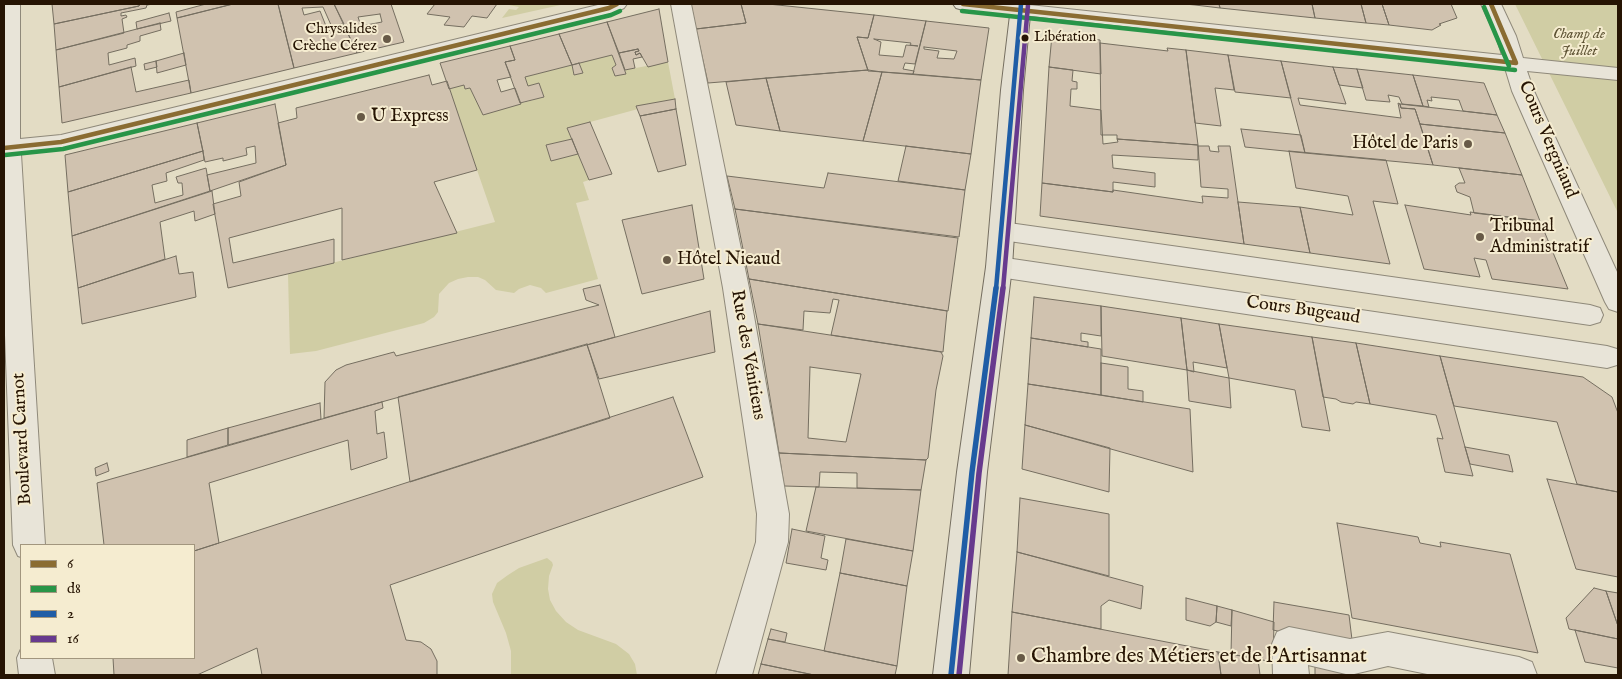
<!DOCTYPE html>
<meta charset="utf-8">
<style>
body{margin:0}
#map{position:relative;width:1622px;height:679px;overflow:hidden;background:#e3dcc4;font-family:"IM FELL English",serif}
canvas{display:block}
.frame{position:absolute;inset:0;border:5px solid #261403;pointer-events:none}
.legend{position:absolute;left:20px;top:544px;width:175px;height:115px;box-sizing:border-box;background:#f5ecd0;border:1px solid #a2967e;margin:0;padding:6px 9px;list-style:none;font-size:15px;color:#261403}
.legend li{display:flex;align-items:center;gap:10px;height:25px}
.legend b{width:25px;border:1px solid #a2967e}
</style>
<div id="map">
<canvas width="1622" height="679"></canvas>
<div class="frame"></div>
<ul class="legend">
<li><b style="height:6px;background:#8a6c32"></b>6</li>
<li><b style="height:6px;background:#289548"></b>d8</li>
<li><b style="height:6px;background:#1f5da6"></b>2</li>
<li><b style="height:6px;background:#673a8e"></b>16</li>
</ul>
</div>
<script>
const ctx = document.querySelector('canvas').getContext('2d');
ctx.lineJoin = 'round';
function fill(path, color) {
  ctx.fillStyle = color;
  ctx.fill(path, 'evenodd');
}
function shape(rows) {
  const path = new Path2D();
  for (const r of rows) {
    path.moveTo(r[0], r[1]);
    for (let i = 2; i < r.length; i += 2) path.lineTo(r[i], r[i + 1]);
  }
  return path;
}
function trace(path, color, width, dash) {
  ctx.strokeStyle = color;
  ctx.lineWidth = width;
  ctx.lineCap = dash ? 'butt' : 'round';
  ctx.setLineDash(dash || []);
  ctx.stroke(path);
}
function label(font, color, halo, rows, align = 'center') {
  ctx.font = font + ' "IM FELL English",serif';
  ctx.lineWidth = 4;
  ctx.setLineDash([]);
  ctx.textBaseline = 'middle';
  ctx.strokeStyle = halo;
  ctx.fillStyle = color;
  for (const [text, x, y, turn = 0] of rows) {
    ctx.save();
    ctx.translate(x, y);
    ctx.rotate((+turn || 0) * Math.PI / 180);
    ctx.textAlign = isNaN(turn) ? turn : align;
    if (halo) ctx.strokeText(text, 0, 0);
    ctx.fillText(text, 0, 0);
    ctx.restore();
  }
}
fill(shape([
 [510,4,565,4,502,18,509,9,516,10,519,7,509,5],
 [1515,4,1618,4,1618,213],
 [612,55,616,65,612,68,616,76,626,74,625,70,668,62,675,99,637,106,638,109,568,128,572,139,546,145,551,161,578,154,589,180,583,182,589,200,576,203,598,279,546,293,541,288,530,285,519,289,514,293,496,290,485,280,478,277,468,277,458,279,449,283,439,294,438,312,434,317,424,323,316,351,290,354,288,274,495,222,449,89,464,85,465,89,470,88,483,114,544,97,539,83,528,86,525,77,572,65,574,75,583,73,579,63],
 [547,558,552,562,553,565,549,576,548,589,550,600,556,611,566,622,578,630,616,644,629,654,635,664,637,675,511,675,511,651,506,633,493,602,492,594,497,583,508,575,519,568]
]), '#d0cda4');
const building = shape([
 [52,4,140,4,139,6,54,24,52,4],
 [140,4,153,4,147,5,146,8,121,13,121,16,126,15,127,17,122,19,124,33,56,50,54,24,139,6,140,4],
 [206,4,233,4,177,18,176,12,206,4],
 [233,4,278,4,294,68,191,93,177,18,233,4],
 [278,4,334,4,344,24,331,25,323,7,302,8,304,15,320,11,328,31,345,27,357,53,294,68,278,4],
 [334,4,391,4,404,42,357,53,334,4],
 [380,14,382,22,361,26,358,17,380,14],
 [435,4,497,4,487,18,472,16,464,27,444,25,450,17,427,14,435,4],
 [691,4,741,4,746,23,696,29,691,4],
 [741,4,768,4,874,15,868,38,857,37,868,70,708,83,696,29,746,23,741,4],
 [1184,4,1219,4,1220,8,1195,5,1184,4],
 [1219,4,1312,4,1315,18,1220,8,1219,4],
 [1312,4,1361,4,1366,23,1315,18,1312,4],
 [1361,4,1382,4,1389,25,1366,23,1361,4],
 [1382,4,1451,4,1457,18,1439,24,1441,25,1432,30,1389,25,1382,4],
 [659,9,668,62,648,67,640,53,636,55,635,52,639,51,638,49,619,53,607,22,659,9],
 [169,13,171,21,137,29,136,22,169,13],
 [874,15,926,21,915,64,905,63,903,69,914,71,913,74,868,71,857,37,868,38,874,15],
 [874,39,911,43,910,45,918,46,906,45,903,57,879,55,881,42,874,39],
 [926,21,989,28,981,80,913,74,926,21],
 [924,47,957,51,954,59,937,58,939,51,924,49,924,47],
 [607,22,626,74,615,76,612,68,616,65,612,55,572,65,559,34,607,22],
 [160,23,161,30,140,36,140,41,127,45,127,48,108,53,109,65,135,58,136,66,59,87,56,50,160,23],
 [559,34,572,65,525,77,528,86,539,83,544,97,520,103,505,62,515,60,510,46,559,34],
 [1052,35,1100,40,1101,74,1049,67,1052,35],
 [1100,43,1168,51,1167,48,1186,50,1198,145,1117,139,1117,135,1101,135,1100,43],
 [510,46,515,60,505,62,511,77,497,80,501,92,515,88,521,104,483,115,470,88,465,89,464,85,449,89,440,63,510,46],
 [638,49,639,51,635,52,636,55,640,53,642,57,633,59,635,68,625,70,619,53,638,49],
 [1186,50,1228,55,1234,90,1215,88,1221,126,1195,123,1186,50],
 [184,53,186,65,157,73,156,61,184,53],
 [1228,55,1281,61,1291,98,1235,92,1228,55],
 [156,61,157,67,145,70,144,64,156,61],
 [1281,61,1333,67,1346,104,1298,98,1300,105,1401,118,1398,103,1400,104,1401,108,1415,109,1433,165,1305,153,1281,61],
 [579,63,583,73,574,75,572,65,579,63],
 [131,67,136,92,189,80,191,93,62,123,59,87,131,67],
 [1049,67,1073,70,1072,81,1077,82,1077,89,1071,89,1070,106,1101,110,1103,144,1118,142,1117,139,1198,145,1198,160,1112,155,1113,168,1155,173,1155,187,1113,182,1113,192,1042,183,1049,67],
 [1333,67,1357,69,1363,88,1339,85,1333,67],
 [1357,69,1413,75,1423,106,1402,104,1399,97,1388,95,1390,102,1366,100,1357,69],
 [868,70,882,72,863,141,780,131,766,78,868,70],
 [882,72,981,80,971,154,863,141,882,72],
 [429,75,432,85,447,81,477,170,434,182,457,233,342,260,342,208,229,238,233,263,334,239,334,263,228,288,213,204,241,196,239,182,286,165,278,123,297,118,296,108,429,75],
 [1413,75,1484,83,1497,115,1463,111,1459,100,1431,97,1432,101,1427,100,1429,107,1423,106,1413,75],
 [766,78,780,131,736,125,726,82,766,78],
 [675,99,676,109,640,116,636,106,675,99],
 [275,104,286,165,210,191,207,175,256,163,255,146,246,148,247,155,223,161,223,158,205,162,197,123,275,104],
 [1400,104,1497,115,1505,133,1420,124,1415,109,1401,108,1400,104],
 [676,109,686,165,658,172,640,116,676,109],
 [590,122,612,174,589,180,567,128,590,122],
 [197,123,203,151,68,192,65,155,197,123],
 [1420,124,1505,133,1522,175,1433,165,1420,124],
 [1241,129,1301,135,1305,153,1245,147,1241,129],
 [572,139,578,154,551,161,546,145,572,139],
 [906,146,971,154,965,190,898,181,906,146],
 [1198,146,1209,146,1210,151,1219,152,1218,146,1230,146,1244,244,1040,216,1042,183,1113,192,1113,190,1203,203,1202,196,1228,198,1228,189,1201,187,1198,146],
 [203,151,204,160,166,173,167,181,152,185,155,203,183,195,182,183,178,183,176,177,206,168,210,191,72,236,68,192,203,151],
 [1289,151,1386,160,1398,204,1373,201,1390,264,1310,253,1300,207,1353,215,1348,196,1296,188,1289,151],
 [1459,168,1522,175,1540,221,1474,213,1470,197,1457,192,1455,186,1459,183,1465,183,1459,168],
 [828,173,965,190,959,237,735,209,727,176,824,188,828,173],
 [212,191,215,214,195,221,194,211,160,222,165,259,78,288,72,236,212,191],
 [1238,202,1300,207,1310,253,1244,244,1238,202],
 [692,205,704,279,642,294,622,220,692,205],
 [1405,205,1471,215,1470,212,1540,221,1568,289,1492,279,1486,260,1474,258,1480,277,1424,269,1405,205],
 [735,209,958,238,948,311,749,279,735,209],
 [176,256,179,274,193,272,196,297,82,324,78,288,176,256],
 [749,279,947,311,943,352,831,335,839,300,833,299,830,313,804,311,803,330,758,324,749,279],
 [600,285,615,337,324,418,325,382,336,370,346,365,394,352,396,356,599,305,586,300,583,289,600,285],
 [1034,297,1101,306,1101,336,1081,333,1081,341,1088,342,1088,347,1031,338,1034,297],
 [1101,306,1181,318,1187,370,1102,356,1101,306],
 [710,311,715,352,599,379,587,345,710,311],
 [1181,318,1219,324,1227,368,1193,362,1194,372,1187,370,1181,318],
 [758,324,941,352,943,356,936,390,928,458,926,460,779,453,758,324],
 [810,367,861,374,846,442,808,438,810,367],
 [1219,324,1312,337,1330,431,1302,427,1295,390,1229,378,1219,324],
 [1312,337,1356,343,1370,404,1356,402,1353,404,1341,402,1336,399,1323,397,1312,337],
 [1031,338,1101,349,1101,395,1028,384,1031,338],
 [1356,343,1440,356,1473,476,1445,472,1437,438,1443,439,1436,415,1370,404,1356,343],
 [587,344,610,418,410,482,398,397,587,344],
 [1440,356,1583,377,1612,397,1618,413,1618,492,1577,484,1557,422,1454,406,1440,356],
 [1101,363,1128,367,1128,389,1143,391,1143,402,1101,395,1101,363],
 [1187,370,1229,378,1231,408,1189,401,1187,370],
 [1028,384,1190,409,1193,472,1025,425,1028,384],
 [673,397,703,477,390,585,406,640,421,642,431,649,437,661,437,675,262,675,257,648,197,675,114,675,113,658,194,658,194,551,673,397],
 [382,402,383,408,375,411,377,434,384,432,387,458,351,470,348,440,209,483,219,543,194,551,194,545,104,545,97,483,382,402],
 [320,403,321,419,228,445,228,428,320,403],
 [1025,425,1110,448,1109,492,1022,469,1025,425],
 [228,428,228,445,187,457,187,440,228,428],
 [1465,447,1509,455,1513,472,1470,464,1465,447],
 [779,453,926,460,921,490,857,488,857,473,820,472,819,487,784,486,779,453],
 [107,463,109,471,96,476,95,468,107,463],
 [1547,479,1618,492,1618,577,1576,569,1547,479],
 [816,487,921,490,913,551,806,531,816,487],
 [1020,498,1109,514,1109,576,1017,552,1020,498],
 [1337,523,1418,537,1420,543,1441,547,1440,542,1510,554,1538,653,1352,618,1337,523],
 [792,529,825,536,821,558,828,560,826,570,786,563,792,529],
 [846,539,913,551,907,586,840,573,846,539],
 [1017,552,1143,586,1141,609,1109,600,1101,606,1101,629,1012,612,1017,552],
 [840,573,907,586,897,666,824,651,840,573],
 [1594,588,1606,591,1618,626,1618,639,1569,629,1566,618,1594,588],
 [1606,591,1618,593,1618,626,1606,591],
 [1186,598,1217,606,1216,622,1210,626,1186,620,1186,598],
 [1274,602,1349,615,1353,648,1273,630,1274,602],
 [1217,606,1232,610,1231,626,1216,622,1217,606],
 [1232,610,1274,622,1273,662,1231,654,1232,610],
 [1012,612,1218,652,1221,675,1008,675,1012,612],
 [771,629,787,633,785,642,768,639,771,629],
 [1575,630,1618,639,1618,668,1585,662,1575,630],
 [768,639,897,666,895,675,814,675,761,664,768,639],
 [1218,652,1258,659,1260,675,1221,675,1218,652],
 [761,664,814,675,758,675,761,664],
 [1315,666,1358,674,1358,675,1315,675,1315,666]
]);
fill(building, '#d0c2af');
trace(building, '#756e60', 1);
const minor = shape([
 [4,4,20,4,20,139,61,135,602,4,627,4,624,8,616,12,61,149,21,154,45,545,21,545,21,557,18,556,13,545,4,309,4,4],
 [671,4,691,4,749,288,789,514,788,542,752,675,716,675,756,542,757,514,723,288,671,4],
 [1020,4,1502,55,1496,36,1481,4,1501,4,1516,36,1523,58,1618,68,1618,80,1527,71,1534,91,1618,274,1618,312,1609,309,1605,302,1512,91,1505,68,1013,14,1010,10,1013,6,1020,4],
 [1002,222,1590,305,1600,308,1603,315,1600,322,1590,325,1002,240,993,237,990,231,993,225,1002,222],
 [999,257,1607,346,1617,349,1618,362,1617,365,1607,368,999,277,990,274,986,267,990,260,999,257],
 [1289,627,1350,639,1388,632,1519,657,1532,662,1537,675,1432,675,1388,666,1350,675,1308,665,1309,675,1273,675,1272,644,1277,632,1289,627],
 [21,649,21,658,52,658,55,675,19,675,17,658,21,649]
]);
const major = shape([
 [953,4,1031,4,1023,90,1012,267,987,472,969,675,933,675,957,472,986,267,1001,90,1010,15,963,10,956,8,953,4]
]);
trace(minor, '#8f897a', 2);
trace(major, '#756e60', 2);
fill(minor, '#e8e4d8');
fill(major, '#e4e0d2');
trace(shape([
 [963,4,1516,63],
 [1491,4,1516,63],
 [4,148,61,142,609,8,617,4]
]), '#8a6c32', 4.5);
trace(shape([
 [1484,7,1509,66],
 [962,11,1515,70],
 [5,155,63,149,611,15,620,11]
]), '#289548', 4.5);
trace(shape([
 [996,289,1021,4]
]), '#1f5da6', 4.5);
trace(shape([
 [951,675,972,472,996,288]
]), '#1f5da6', 5.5);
trace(shape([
 [1003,289,1028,5]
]), '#673a8e', 4.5);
trace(shape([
 [959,675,979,473,1003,288]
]), '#673a8e', 5.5);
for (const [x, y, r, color] of [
 [1025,38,4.5,"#261403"],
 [387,39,5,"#685a47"],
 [361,117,5,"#685a47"],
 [1468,144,5,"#685a47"],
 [1480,237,5,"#685a47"],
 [667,260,5,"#685a47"],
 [1021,658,5,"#685a47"]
]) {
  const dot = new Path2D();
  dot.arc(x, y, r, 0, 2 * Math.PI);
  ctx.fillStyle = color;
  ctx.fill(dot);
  trace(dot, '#f5ecd0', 2);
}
label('14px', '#261403', '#f5ecd0', [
 ["Libération",1034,38]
], 'left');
label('15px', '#261403', '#f5ecd0', [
 ["Chrysalides",377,30],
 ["Crèche Cérez",377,47]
], 'right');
label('italic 15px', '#5c5132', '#f5ecd0', [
 ["Champ de",1579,35],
 ["Juillet",1579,52]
]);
label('18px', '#261403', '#f5ecd0', [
 ["U Express",371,117],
 ["Hôtel de Paris",1458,144,"right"],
 ["Tribunal",1490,227],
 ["Administratif",1490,248],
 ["Hôtel Nieaud",677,260]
], 'left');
label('18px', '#261403', '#f5ecd0', [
 ["Cours Vergniaud",1547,140,67],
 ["Cours Bugeaud",1303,311,8],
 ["Rue des Vénitiens",747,355,80],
 ["Boulevard Carnot",23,439,-93]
]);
label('21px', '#261403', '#f5ecd0', [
 ["Chambre des Métiers et de l'Artisannat",1031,658]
], 'left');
</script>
